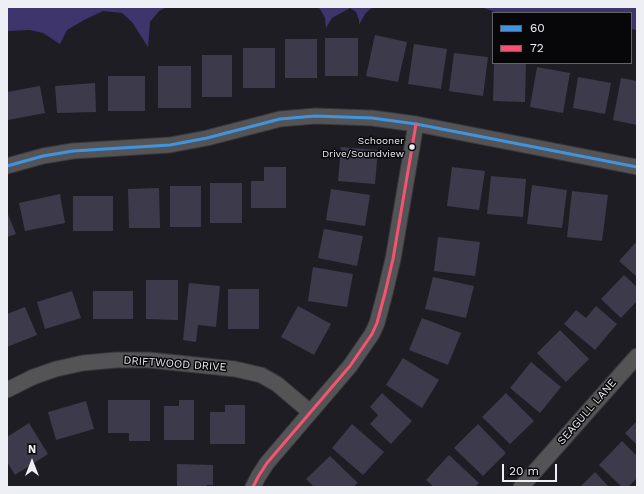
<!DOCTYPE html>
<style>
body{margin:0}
#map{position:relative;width:644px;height:494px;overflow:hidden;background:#1e1d23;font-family:"Work Sans",sans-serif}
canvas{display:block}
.frame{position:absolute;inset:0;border:8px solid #eeeef5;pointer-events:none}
.legend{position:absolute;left:492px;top:12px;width:140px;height:52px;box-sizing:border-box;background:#07070a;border:1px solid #636368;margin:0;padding:5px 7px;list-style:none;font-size:12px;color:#eeeef5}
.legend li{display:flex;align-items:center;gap:8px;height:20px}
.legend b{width:20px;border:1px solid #636368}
.north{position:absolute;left:12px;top:442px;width:40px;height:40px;-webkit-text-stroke:3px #07070a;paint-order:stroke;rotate:0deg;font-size:11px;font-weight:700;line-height:16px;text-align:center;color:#eeeef5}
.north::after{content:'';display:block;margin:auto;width:14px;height:18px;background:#eeeef5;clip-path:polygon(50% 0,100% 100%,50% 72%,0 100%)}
.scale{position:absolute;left:502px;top:464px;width:55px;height:18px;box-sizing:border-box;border:2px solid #eeeef5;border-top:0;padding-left:5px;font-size:12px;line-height:14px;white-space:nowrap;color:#eeeef5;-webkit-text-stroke:3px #07070a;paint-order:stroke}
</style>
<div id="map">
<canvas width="644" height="494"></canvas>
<div class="frame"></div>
<ul class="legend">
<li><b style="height:5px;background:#4094de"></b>60</li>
<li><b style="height:5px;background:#f65372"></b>72</li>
</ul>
<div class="north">N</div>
<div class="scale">20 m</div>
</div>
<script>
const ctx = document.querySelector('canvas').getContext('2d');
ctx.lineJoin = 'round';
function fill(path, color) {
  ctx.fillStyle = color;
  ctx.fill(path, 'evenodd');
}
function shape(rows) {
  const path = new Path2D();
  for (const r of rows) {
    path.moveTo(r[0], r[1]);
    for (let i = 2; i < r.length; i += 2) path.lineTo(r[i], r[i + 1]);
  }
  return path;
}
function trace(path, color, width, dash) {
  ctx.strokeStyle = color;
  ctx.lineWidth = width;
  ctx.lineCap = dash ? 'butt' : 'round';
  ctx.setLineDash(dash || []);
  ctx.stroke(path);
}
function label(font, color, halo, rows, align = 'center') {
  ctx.font = font + ' "Work Sans",sans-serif';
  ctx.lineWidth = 3;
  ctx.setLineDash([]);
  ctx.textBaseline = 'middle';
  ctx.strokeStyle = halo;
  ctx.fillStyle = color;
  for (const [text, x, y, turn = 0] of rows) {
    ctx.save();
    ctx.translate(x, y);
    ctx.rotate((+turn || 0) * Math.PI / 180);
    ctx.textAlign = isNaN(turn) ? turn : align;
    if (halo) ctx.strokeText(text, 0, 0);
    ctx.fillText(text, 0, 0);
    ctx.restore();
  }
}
fill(shape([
 [7,7,167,7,159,11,150,22,148,47,132,22,122,13,103,11,84,20,67,30,60,44,43,33,30,30,7,31],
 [317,7,375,7,370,9,365,14,359,25,359,20,356,12,350,8,332,18,326,28,325,18,320,9],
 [474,7,637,7,637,30,631,29,631,13,498,13,484,8]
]), '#3d356b');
fill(shape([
 [375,35,407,42,398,82,366,76],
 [325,38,358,38,358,76,325,76],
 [285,39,317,39,317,78,285,78],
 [414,44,447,49,441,89,408,84],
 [243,48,275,48,275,88,243,88],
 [454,53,488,57,483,96,449,91],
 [202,55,232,55,232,97,202,97],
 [494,63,526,63,525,102,493,101],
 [158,66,191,66,191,108,158,108],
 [537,67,570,73,563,113,530,107],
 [108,76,145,76,145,111,108,111],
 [578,77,611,83,605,114,573,108],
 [621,78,637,81,637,125,613,120],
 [95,83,96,112,57,113,55,86],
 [40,86,45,113,8,120,7,112,7,92],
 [341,147,378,150,375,184,338,181],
 [264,167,286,167,286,208,251,208,251,181,264,181],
 [452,167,485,171,479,210,447,206],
 [491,176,526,179,523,217,487,214],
 [210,183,242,183,242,223,210,223],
 [532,185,567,190,562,228,527,224],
 [170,186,201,186,201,227,170,227],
 [159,188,160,228,129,228,128,189],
 [331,189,370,195,365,226,326,220],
 [572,191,608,195,602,241,567,237],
 [60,194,65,223,25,231,19,203],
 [73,196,113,196,113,231,73,231],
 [7,212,16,234,7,237],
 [324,229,363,236,357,266,318,258],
 [438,237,480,242,475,276,434,271],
 [637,241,637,277,619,261],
 [313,267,353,274,347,307,308,301],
 [624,275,637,287,637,301,621,318,601,299],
 [433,277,474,286,466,318,425,309],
 [146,280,178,280,178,320,146,319],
 [189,283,220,286,216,327,198,325,196,342,183,340],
 [228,289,259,289,259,329,228,329],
 [72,291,81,318,45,329,37,302],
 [93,291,133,291,133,319,93,319],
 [298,306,331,324,314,355,281,337],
 [596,306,617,324,595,350,564,324,576,310,586,318],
 [25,307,37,335,7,347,7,314],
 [422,318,461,333,448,365,409,350],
 [560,330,589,359,566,382,537,353],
 [403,358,439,380,422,408,386,385],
 [531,362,561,387,540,413,510,388],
 [382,393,412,421,391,444,370,424,378,415,370,407],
 [506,393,534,421,510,444,482,417],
 [108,400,150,400,150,441,129,441,129,433,108,433],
 [179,400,194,400,194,440,164,440,164,406,179,406],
 [86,401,94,429,56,440,48,412],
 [225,405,245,405,245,444,210,444,210,412,225,412],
 [637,421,637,445,625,433],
 [29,423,48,454,15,475,7,462,7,437],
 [352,424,384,452,363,475,332,448],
 [478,424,506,453,483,476,454,448],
 [622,441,637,456,637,478,628,487,622,487,599,465],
 [449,455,479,483,475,487,434,487,426,480],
 [330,456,358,483,353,487,314,487,306,479],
 [177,464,213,465,213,485,207,485,207,487,177,487],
 [595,472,609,487,580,487]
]), '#3d3a4b');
const minor = shape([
 [7,166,43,156,73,151,170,145,207,138,280,119,315,116,372,118,416,124,637,167],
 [7,390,33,377,56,369,83,363,116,360,149,360,235,369,261,375,277,384,310,412],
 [253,487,258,477,267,463,350,366,372,334,377,323,385,293,393,259,416,124],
 [521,487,637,356]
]);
trace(minor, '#38373b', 17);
trace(minor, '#545355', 15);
trace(shape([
 [7,166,43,156,73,151,170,145,207,138,280,119,315,116,372,118,416,124,637,167]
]), '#4094de', 3);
trace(shape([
 [253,487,258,477,267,463,350,366,372,334,377,323,385,293,393,259,416,124]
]), '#f65372', 3);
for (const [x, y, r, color] of [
 [412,147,3.5,"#eeeef5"]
]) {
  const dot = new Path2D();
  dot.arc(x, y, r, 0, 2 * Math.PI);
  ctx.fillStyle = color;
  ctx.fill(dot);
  trace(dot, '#07070a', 1.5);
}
label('10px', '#eeeef5', '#07070a', [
 ["Schooner",404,141],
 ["Drive/Soundview",404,154]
], 'right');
label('11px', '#eeeef5', '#07070a', [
 ["DRIFTWOOD DRIVE",175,364,4],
 ["SEAGULL LANE",587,412,-49]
]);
</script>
